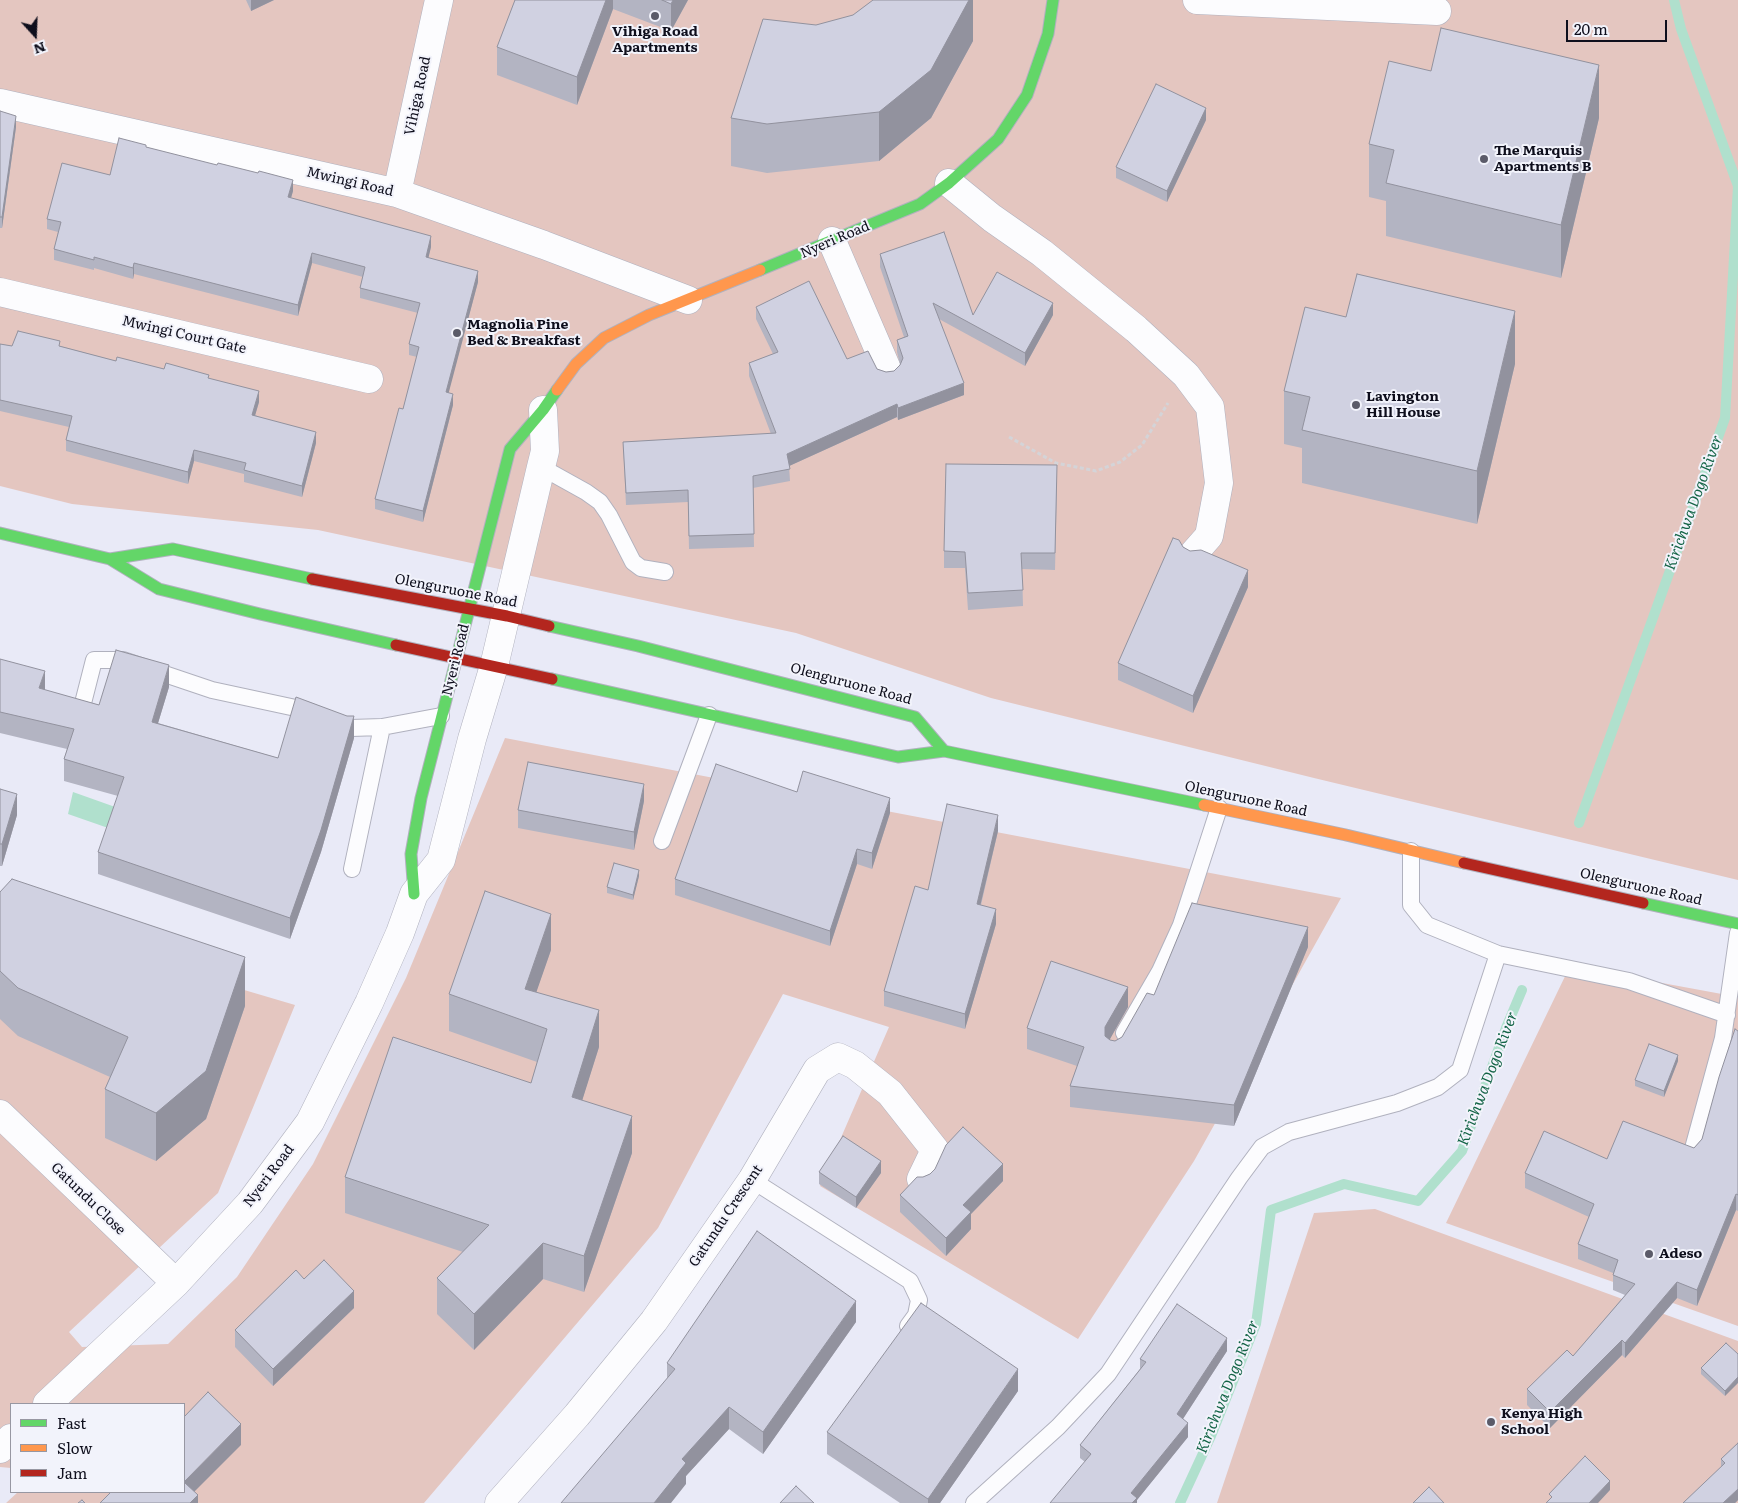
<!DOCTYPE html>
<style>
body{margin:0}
#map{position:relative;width:1738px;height:1503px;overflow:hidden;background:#e9eaf7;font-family:Literata,serif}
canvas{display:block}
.legend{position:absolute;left:10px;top:1403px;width:175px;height:90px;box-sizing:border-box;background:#f2f3fb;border:1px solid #9797a2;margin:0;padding:6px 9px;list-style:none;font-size:15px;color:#0e0e1c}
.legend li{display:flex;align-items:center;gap:10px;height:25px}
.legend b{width:25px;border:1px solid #9797a2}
.north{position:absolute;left:10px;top:10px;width:50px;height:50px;-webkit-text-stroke:4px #f2f3fb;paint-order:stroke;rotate:160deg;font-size:14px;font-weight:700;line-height:20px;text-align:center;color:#0e0e1c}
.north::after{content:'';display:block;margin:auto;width:18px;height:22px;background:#0e0e1c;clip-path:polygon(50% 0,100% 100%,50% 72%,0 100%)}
.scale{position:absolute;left:1566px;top:20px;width:101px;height:22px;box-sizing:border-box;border:2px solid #0e0e1c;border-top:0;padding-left:6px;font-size:15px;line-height:18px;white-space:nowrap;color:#0e0e1c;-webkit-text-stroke:4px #f2f3fb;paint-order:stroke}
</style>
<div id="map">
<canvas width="1738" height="1503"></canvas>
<ul class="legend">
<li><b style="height:6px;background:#63d668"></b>Fast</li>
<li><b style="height:6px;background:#ff974d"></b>Slow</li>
<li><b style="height:6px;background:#b3261e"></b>Jam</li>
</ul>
<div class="north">N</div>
<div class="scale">20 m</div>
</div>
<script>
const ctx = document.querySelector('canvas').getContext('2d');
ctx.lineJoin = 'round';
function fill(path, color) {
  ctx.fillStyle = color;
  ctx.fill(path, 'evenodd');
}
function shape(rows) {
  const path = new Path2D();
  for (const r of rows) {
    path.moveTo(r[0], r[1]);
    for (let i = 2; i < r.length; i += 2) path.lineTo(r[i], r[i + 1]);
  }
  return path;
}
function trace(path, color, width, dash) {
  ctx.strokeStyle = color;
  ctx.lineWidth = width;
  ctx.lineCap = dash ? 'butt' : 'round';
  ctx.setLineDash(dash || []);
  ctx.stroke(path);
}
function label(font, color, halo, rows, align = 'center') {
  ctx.font = font + ' Literata,serif';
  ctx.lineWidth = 4;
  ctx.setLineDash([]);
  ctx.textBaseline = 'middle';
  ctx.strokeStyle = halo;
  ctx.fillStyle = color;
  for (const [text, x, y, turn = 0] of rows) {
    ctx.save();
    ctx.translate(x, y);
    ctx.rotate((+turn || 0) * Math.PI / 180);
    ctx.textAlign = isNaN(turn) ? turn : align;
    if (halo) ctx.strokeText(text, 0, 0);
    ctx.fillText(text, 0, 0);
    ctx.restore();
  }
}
fill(shape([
 [0,0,1738,0,1738,880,1314,778,991,698,796,633,318,530,72,504,0,486],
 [505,738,1341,898,1194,1161,1078,1339,820,1186,889,1027,783,994,658,1228,424,1503,6,1503,18,1492,184,1492,184,1404,11,1404,11,1468,0,1467,0,922,4,919,295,1005,218,1193,69,1332,82,1347,168,1344,237,1277,313,1164,406,978],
 [1570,966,1738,997,1738,1326,1446,1223],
 [1375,1209,1738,1341,1738,1503,1217,1503,1314,1213]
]), '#e4c6c0');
fill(shape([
 [73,792,118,808,111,829,68,814]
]), '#b0e0cd');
trace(shape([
 [1579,823,1725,418,1738,186,1681,29,1674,0],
 [1180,1503,1211,1436,1256,1324,1271,1210,1344,1184,1418,1201,1462,1151,1506,1028,1522,990]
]), '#b0e0cd', 10);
const lane = shape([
 [541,467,586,492,600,502,609,515,633,562,641,568,665,572],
 [82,707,94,660,123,660,212,690,305,710,351,728,382,727,441,716],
 [662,841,709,715],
 [352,869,382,727],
 [1498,954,1629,981,1727,1015],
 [1124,1033,1160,971,1181,925,1219,808],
 [1692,1152,1723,1038,1738,933],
 [752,1180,910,1281,919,1300,916,1315,908,1326],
 [974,1503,1058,1427,1108,1374,1239,1178,1262,1147,1289,1132,1397,1103,1438,1087,1460,1070,1498,954,1427,925,1411,905,1411,851]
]);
const street = shape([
 [1197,0,1437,11],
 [0,103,397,193,544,245,688,300],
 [949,183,992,218,1042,253,1136,329,1186,375,1210,407,1219,483,1209,536,1194,553],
 [397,193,439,0],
 [832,241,887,369],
 [0,292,369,379],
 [0,1114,176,1283],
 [47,1404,176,1283,250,1203,310,1122,369,1003,400,933,414,894,441,860,472,739,494,666,541,467,545,451,543,410],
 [0,1449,11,1438],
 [499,1503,577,1415,654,1321,752,1180,817,1070,838,1057,855,1065,890,1093,935,1150,921,1179]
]);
const fast = shape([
 [760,270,920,204,949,183,998,139,1027,95,1048,34,1053,0],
 [0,533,110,559,173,549,312,579],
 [110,559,159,589,260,614,396,645],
 [549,626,638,646,915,717,944,751,1204,805],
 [552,679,898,757,944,751],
 [414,894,411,854,421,798,510,449,543,410,557,390],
 [1643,903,1738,924]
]);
const slow = shape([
 [557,390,576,364,604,338,649,315,760,270],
 [1204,805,1346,835,1464,863]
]);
const jam = shape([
 [312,579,507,616,549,626],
 [396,645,552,679],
 [1464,863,1643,903]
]);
trace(lane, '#b0b1be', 18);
trace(street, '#b0b1be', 29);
trace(fast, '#b0b1be', 13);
trace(slow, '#b0b1be', 13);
trace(jam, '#b0b1be', 13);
trace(shape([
 [1009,437,1056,463,1096,471,1120,462,1142,445,1168,403]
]), '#d4d4d8', 3, [4, 2.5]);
trace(lane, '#fcfcfe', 16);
trace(street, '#fcfcfe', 28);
trace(fast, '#63d668', 11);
trace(slow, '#ff974d', 11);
trace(jam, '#b3261e', 11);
fill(shape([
 [246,0,274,0,251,11],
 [515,0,688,0,671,31,613,9,577,105,497,75,497,47],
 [973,0,973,41,931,118,879,161,767,173,731,166,731,118,816,25],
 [0,111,16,127,2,228,0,228],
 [1599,118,1561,278,1386,236,1386,201,1369,197,1369,144],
 [1206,120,1167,202,1116,178,1116,167],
 [146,147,293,191,291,198,431,247,428,258,478,282,448,393,453,405,423,522,375,509,375,499,403,409,417,357,409,355,409,344,418,313,360,298,360,288,363,277,312,263,298,316,134,274,133,279,94,268,94,270,54,260,54,249,58,232,47,229,47,219,110,175],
 [880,254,973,315,1053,315,1025,366,939,319,964,395,898,420,897,417,789,466,790,481,753,488,754,547,689,549,688,502,626,505,623,442,771,434,749,376,749,363,773,354,756,319,756,307,847,359,886,372,894,371,900,365,900,364,897,352,897,340,904,337,880,267],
 [0,344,12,346,60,346,116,361,164,369,209,378,259,402,255,415,316,443,302,497,244,482,244,474,194,461,188,484,66,451,66,440,69,427,0,411],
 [1515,364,1477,524,1302,483,1302,448,1284,444,1284,391],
 [1057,482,1055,570,1022,569,1023,606,968,610,965,568,944,568,944,551],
 [1183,547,1248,587,1193,713,1118,680,1118,663],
 [0,659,45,690,99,705,169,687,158,723,278,758,354,738,321,852,290,939,98,874,98,852,118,796,64,781,64,759,67,749,0,733],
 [0,789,17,815,2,866,0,866],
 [797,792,890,813,872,869,857,864,830,946,675,895,675,879],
 [644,801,634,850,518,828,518,810],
 [998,831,981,905,996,924,965,1029,884,1006,884,991,928,890],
 [639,876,633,900,607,893,607,887],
 [0,892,245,1006,206,1119,156,1161,105,1138,105,1089,110,1077,18,1036,0,1019],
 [1308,947,1234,1126,1070,1107,1070,1086,1077,1066,1027,1049,1027,1028,1128,1007,1109,1040,1115,1041,1122,1037,1154,995],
 [551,950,536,992,599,1047,582,1100,632,1153,584,1292,543,1279,474,1350,437,1314,437,1278,463,1252,345,1213,345,1177,531,1083,537,1062,449,1031,449,994],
 [1738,1031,1738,1211,1736,1210,1697,1306,1677,1298,1625,1358,1622,1355,1550,1428,1527,1405,1527,1389,1573,1356,1625,1295,1613,1290,1613,1273,1578,1259,1578,1244,1589,1217,1525,1188,1525,1173,1607,1159,1694,1148,1702,1139],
 [1678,1061,1664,1097,1635,1086,1635,1080],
 [935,1169,1003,1181,971,1214,971,1229,946,1256,900,1212,900,1195,923,1177,930,1174],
 [819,1172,881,1173,856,1208,819,1184],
 [304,1279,354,1308,273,1386,235,1347,235,1330],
 [856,1322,763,1454,729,1429,686,1476,686,1484,667,1378,667,1363],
 [1726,1343,1725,1396,1701,1374,1701,1368],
 [1227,1351,1183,1419,1188,1437,1137,1500,1137,1503,1080,1458,1080,1445,1140,1369,1140,1359],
 [1018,1391,940,1503,900,1503,827,1454,827,1432],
 [1738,1443,1738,1500,1735,1503,1683,1503,1721,1467,1721,1459]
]), '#b3b4c2');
fill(shape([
 [251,0,274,0,251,11],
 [606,0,613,0,613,9,577,105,577,77],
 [673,0,688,0,671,31,671,4],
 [969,0,973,0,973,41,931,118,879,161,879,112],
 [1599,65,1599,118,1561,278,1561,225],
 [1206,108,1206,120,1167,202,1167,191],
 [16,116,16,127,2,228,2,217],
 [293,180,293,191,288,208,288,197],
 [431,236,431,247,426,268,426,257],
 [312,253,312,263,298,316,298,305],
 [134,263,134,274,133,279,133,268],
 [478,271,478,282,446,403,446,392],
 [1053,303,1053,315,1025,366,1025,353],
 [1515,311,1515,364,1477,524,1477,471],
 [964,383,964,395,898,420,898,408],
 [259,391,259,402,252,426,252,415],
 [453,394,453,405,423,522,423,511],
 [897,404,897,417,787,467,787,454],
 [316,432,316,443,302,497,302,486],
 [194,450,194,461,188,484,188,472],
 [1248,570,1248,587,1193,713,1193,696],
 [169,665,169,687,152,743,152,722],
 [45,671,45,692,39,688],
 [354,716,354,738,321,852,290,939,290,918],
 [644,784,644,801,634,850,634,832],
 [17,794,17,815,2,866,2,844],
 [890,798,890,813,872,869,872,853],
 [998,815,998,831,977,919,977,904],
 [857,849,857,864,830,946,830,931],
 [639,870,639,876,633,900,633,895],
 [996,909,996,924,965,1029,965,1014],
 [551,914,551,950,526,1022,525,989],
 [1308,927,1308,947,1234,1126,1234,1105],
 [245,957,245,1006,206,1119,156,1161,156,1113],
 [1128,987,1128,1007,1105,1048,1105,1027],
 [599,1010,599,1047,572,1133,572,1097],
 [1678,1055,1678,1061,1664,1097,1664,1091],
 [632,1116,632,1153,584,1292,584,1256],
 [881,1161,881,1173,856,1208,856,1197],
 [1003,1164,1003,1181,971,1214,971,1229,946,1256,946,1238,963,1205],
 [1736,1194,1736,1210,1697,1306,1697,1290],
 [543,1243,543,1279,474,1350,474,1314],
 [1677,1282,1677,1298,1625,1358,1625,1343],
 [354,1291,354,1308,273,1386,273,1369],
 [856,1301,856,1322,763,1454,763,1432],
 [1227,1338,1227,1351,1177,1428,1177,1414],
 [1622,1340,1622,1355,1550,1428,1550,1412],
 [1018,1369,1018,1391,940,1503,928,1503,928,1499],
 [1738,1377,1738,1383,1725,1396,1725,1391],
 [729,1407,729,1429,686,1476,686,1484,671,1503,654,1503,682,1459],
 [1188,1423,1188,1437,1137,1500,1137,1503,1131,1503,1131,1493],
 [241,1424,241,1445,184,1502,184,1482],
 [1610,1481,1610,1490,1598,1503,1589,1503],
 [1738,1489,1738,1500,1735,1503,1723,1503],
 [198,1495,198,1503,190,1503]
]), '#92929e');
const building = shape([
 [515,0,606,0,577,77,497,47,515,0],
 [662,0,673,0,671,4,662,0],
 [873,0,969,0,931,70,879,112,767,124,731,118,763,19,816,25,853,15,873,0],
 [1441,28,1599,65,1561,225,1386,183,1394,150,1369,144,1389,61,1431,71,1441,28],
 [1156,84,1206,108,1167,191,1116,167,1156,84],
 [0,111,16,116,2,217,0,217,0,111],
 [119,138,146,145,146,147,217,165,218,163,258,173,259,171,293,180,288,197,431,236,426,257,478,271,446,392,453,394,423,511,375,499,399,408,403,409,419,347,409,344,420,303,360,288,365,267,312,253,298,305,134,263,133,268,94,257,94,260,54,249,61,222,47,219,62,163,110,175,119,138],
 [944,232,973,315,997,272,1053,303,1025,353,933,303,964,383,898,408,897,404,787,454,790,469,753,476,754,534,689,536,688,490,626,493,623,442,776,433,749,363,778,352,756,307,809,281,847,359,868,351,877,369,886,372,894,371,900,365,903,358,897,340,908,336,880,254,944,232],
 [1357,274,1515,311,1477,471,1302,430,1310,397,1284,391,1305,307,1346,317,1357,274],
 [18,331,60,341,59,346,116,361,117,357,164,369,166,363,209,375,208,378,259,391,252,415,316,432,302,486,244,470,246,463,194,450,188,472,66,440,72,416,0,400,0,344,12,346,18,331],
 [946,464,1057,465,1055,553,1021,553,1023,590,968,593,965,552,944,551,946,464],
 [1173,538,1179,540,1183,547,1190,551,1201,550,1248,570,1193,696,1118,663,1173,538],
 [116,650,169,665,152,722,278,758,296,697,347,716,354,716,321,830,290,918,98,852,124,777,64,759,74,729,0,712,0,659,45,671,39,688,99,705,116,650],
 [528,762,644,784,634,832,518,810,528,762],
 [716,764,797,792,803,771,890,798,872,853,857,849,830,931,675,879,716,764],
 [0,789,17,794,2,844,0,844,0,789],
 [947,804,998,815,977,904,996,909,965,1014,884,991,915,886,928,890,947,804],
 [614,863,639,870,633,895,607,887,614,863],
 [12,879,245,957,206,1071,156,1113,105,1089,128,1037,18,988,0,971,0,892,12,879],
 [485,891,551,914,525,989,599,1010,572,1097,632,1116,584,1256,543,1243,474,1314,437,1278,489,1225,345,1177,393,1037,531,1083,547,1029,449,994,485,891],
 [1192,903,1308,927,1234,1105,1070,1086,1084,1047,1027,1028,1051,961,1128,987,1105,1027,1105,1036,1110,1040,1115,1041,1122,1037,1147,993,1154,995,1192,903],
 [1735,1029,1738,1031,1738,1195,1736,1194,1697,1290,1677,1282,1625,1343,1622,1340,1550,1412,1527,1389,1567,1350,1573,1356,1635,1284,1613,1275,1618,1260,1578,1244,1594,1204,1525,1173,1544,1131,1607,1159,1623,1121,1694,1148,1702,1139,1719,1077,1735,1029],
 [1649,1044,1678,1055,1664,1091,1635,1080,1649,1044],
 [963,1127,1003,1164,963,1205,971,1212,946,1238,900,1195,917,1177,923,1177,930,1174,935,1169,946,1145,963,1127],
 [843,1136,881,1161,856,1197,819,1172,843,1136],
 [757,1231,856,1301,763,1432,729,1407,682,1459,686,1463,654,1503,561,1503,675,1369,667,1363,757,1231],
 [324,1260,354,1291,273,1369,235,1330,296,1270,304,1279,324,1260],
 [921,1303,1018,1369,928,1499,827,1432,921,1303],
 [1177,1304,1227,1338,1177,1414,1188,1423,1131,1493,1137,1498,1132,1503,1050,1503,1091,1454,1080,1445,1146,1362,1140,1359,1177,1304],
 [1726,1343,1738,1354,1738,1377,1725,1391,1701,1368,1726,1343],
 [208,1392,241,1424,184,1482,198,1495,190,1503,100,1503,111,1492,184,1492,184,1417,208,1392],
 [1738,1443,1738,1489,1723,1503,1683,1503,1725,1463,1721,1459,1738,1443],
 [1585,1456,1610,1481,1589,1503,1546,1503,1552,1497,1549,1494,1585,1456],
 [796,1486,814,1503,780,1503,796,1486],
 [1429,1487,1444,1503,1413,1503,1429,1487],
 [82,1500,85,1503,78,1503,82,1500]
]);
fill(building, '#d0d1e1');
trace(building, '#92929e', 1);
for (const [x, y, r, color] of [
 [655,16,5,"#5b5b69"],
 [1484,159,5,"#5b5b69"],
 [457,333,5,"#5b5b69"],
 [1356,405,5,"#5b5b69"],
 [1649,1254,5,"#5b5b69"],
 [1491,1422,5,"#5b5b69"]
]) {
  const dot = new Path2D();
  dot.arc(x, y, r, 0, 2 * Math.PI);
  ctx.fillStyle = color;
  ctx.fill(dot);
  trace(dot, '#f2f3fb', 2);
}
label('bold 14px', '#0e0e1c', '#f2f3fb', [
 ["Vihiga Road",655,32,"center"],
 ["Apartments",655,48,"center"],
 ["The Marquis",1494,151],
 ["Apartments B",1494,167],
 ["Magnolia Pine",467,325],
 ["Bed & Breakfast",467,341],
 ["Lavington",1366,397],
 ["Hill House",1366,413],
 ["Adeso",1659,1254],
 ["Kenya High",1501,1414],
 ["School",1501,1430]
], 'left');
label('14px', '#0e0e1c', '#f2f3fb', [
 ["Vihiga Road",418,96,-78],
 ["Mwingi Road",350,182,13],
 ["Nyeri Road",835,240,-23],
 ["Mwingi Court Gate",184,335,13],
 ["Olenguruone Road",456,591,11],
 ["Nyeri Road",456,660,-76],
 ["Olenguruone Road",851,684,15],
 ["Olenguruone Road",1246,799,12],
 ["Olenguruone Road",1641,887,13],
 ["Nyeri Road",269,1176,-53],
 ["Gatundu Close",88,1199,44],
 ["Gatundu Crescent",726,1216,-56]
]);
label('italic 15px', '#136446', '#f2f3fb', [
 ["Kirichwa Dogo River",1694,503,-70],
 ["Kirichwa Dogo River",1488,1079,-69],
 ["Kirichwa Dogo River",1228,1387,-68]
]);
</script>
